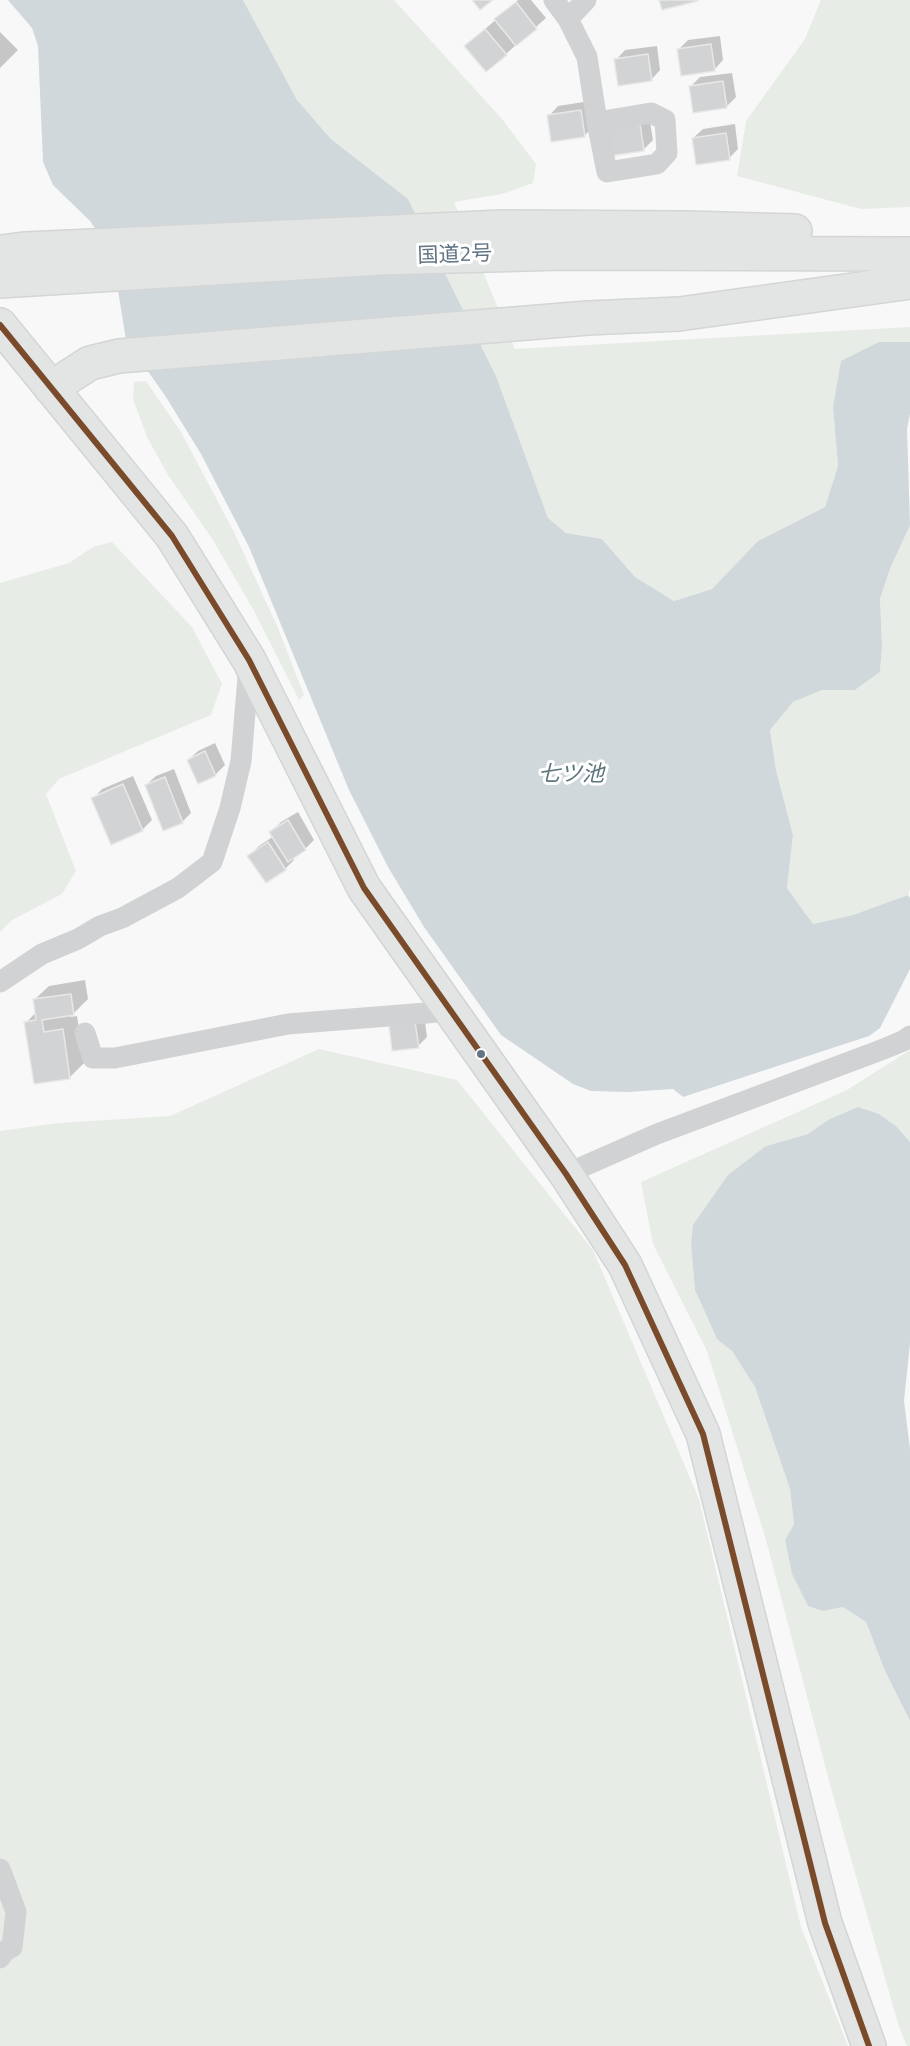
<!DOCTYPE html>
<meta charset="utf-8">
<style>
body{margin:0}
canvas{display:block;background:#f8f8f8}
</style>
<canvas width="910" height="2046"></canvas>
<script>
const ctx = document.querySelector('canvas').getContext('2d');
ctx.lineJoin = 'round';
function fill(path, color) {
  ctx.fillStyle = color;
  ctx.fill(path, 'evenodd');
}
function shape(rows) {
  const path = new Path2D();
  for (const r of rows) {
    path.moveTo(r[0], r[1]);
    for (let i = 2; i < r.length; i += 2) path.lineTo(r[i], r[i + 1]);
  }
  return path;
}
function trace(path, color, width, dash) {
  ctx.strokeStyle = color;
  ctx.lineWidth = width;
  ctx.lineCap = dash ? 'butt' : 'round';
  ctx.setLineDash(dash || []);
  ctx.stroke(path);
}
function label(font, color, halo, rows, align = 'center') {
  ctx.font = font + ' "Titillium Web","Noto Sans JP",sans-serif';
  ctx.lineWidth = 6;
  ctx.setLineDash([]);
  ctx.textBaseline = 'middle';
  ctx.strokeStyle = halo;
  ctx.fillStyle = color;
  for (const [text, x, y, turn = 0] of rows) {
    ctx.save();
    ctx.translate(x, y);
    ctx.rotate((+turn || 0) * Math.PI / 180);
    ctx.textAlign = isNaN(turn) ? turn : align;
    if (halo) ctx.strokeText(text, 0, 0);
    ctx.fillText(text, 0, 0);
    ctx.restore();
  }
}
fill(shape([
 [243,0,394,0,502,119,536,164,533,183,502,194,454,202,515,349,910,327,910,342,879,342,833,407,838,466,825,507,758,541,712,589,674,601,635,577,602,539,566,533,548,518,496,376,408,199,331,139,297,100],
 [821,0,910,0,910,207,861,209,737,176,746,121,805,39],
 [146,381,181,432,234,532,278,628,304,695,299,700,254,611,213,540,168,475,147,437,133,399,134,382],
 [910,525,910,889,908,895,853,915,813,924,787,888,793,835,776,770,770,730,793,702,822,690,855,690,880,672,882,646,880,599,890,569],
 [112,542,192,627,222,684,211,715,59,779,46,794,76,871,62,894,12,920,0,932,0,583,69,563,93,547],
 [319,1049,457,1080,593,1250,699,1499,801,1927,848,2046,0,2046,0,1131,58,1123,170,1116],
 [910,1050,910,1142,897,1127,828,1120,808,1134,766,1146,691,1245,695,1290,717,1339,732,1351,755,1387,790,1489,794,1524,785,1540,792,1574,808,1606,823,1611,843,1607,866,1622,885,1671,910,1721,910,2046,907,2046,899,2027,832,1792,766,1540,707,1351,653,1244,641,1182,847,1090]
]), '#e8ece6');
fill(shape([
 [8,0,243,0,297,100,331,139,408,199,496,376,548,518,566,533,602,539,635,577,674,601,712,589,758,541,825,507,838,466,833,407,841,361,879,342,910,342,910,414,907,429,910,525,890,569,880,599,882,646,880,672,855,690,822,690,793,702,770,730,776,770,793,835,787,888,813,924,853,915,908,895,910,898,910,969,880,1028,869,1036,683,1097,673,1089,628,1092,591,1091,573,1084,501,1035,424,927,388,867,349,790,249,547,201,454,166,397,126,340,112,253,90,221,53,185,43,162,38,46,32,28],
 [858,1107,879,1114,897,1127,910,1142,910,1343,904,1401,910,1449,910,1721,885,1671,866,1622,843,1607,823,1611,808,1606,792,1574,785,1540,794,1524,790,1489,755,1387,732,1351,717,1339,695,1290,691,1245,693,1225,728,1175,766,1146,808,1134,828,1120]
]), '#d1d8db');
fill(shape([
 [518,0,531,0,546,18,506,54,466,46],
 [0,32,18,50,0,68],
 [720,36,723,60,714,70,678,50,688,40],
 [657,46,660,70,651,80,616,60,625,50],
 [732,73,736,97,726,107,690,87,700,77],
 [590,101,594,126,584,136,549,116,558,106],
 [649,116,653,140,643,150,611,155],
 [735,124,738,149,729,158,693,138,703,129],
 [215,743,225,765,215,775,199,782,188,760,198,751],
 [174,769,191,813,182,822,146,785,156,776],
 [133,776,152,820,142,830,93,799,102,789],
 [298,812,314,840,305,849,292,857,294,860,285,869,249,856,259,846,274,836,271,832,281,822],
 [85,980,88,999,70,1017,77,1016,84,1063,70,1077,26,1023,36,1012,34,1000,49,986],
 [424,1014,427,1037,418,1046,394,1050]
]), '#0003');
const building = shape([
 [472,0,493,0,480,10,472,0],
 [659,0,698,0,698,1,662,10,659,0],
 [516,2,537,29,516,46,494,19,516,2],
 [485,29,507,55,486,72,464,46,485,29],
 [711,44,715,71,681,76,677,49,711,44],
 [648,54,652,81,618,86,614,59,648,54],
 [723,81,727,108,693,113,689,86,723,81],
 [581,110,585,137,551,142,547,115,581,110],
 [640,124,644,151,610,156,606,129,640,124],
 [726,133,730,160,696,165,692,138,726,133],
 [205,751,216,776,198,784,187,760,205,751],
 [165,777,183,823,163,831,145,785,165,777],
 [123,784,143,831,111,845,91,798,123,784],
 [288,820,306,850,288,862,269,832,288,820],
 [268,842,286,870,266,883,247,856,268,842],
 [71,994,74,1015,42,1020,44,1032,63,1029,70,1079,34,1084,24,1022,36,1020,33,999,71,994],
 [415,1022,419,1048,392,1051,389,1026,415,1022]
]);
fill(building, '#d2d3d4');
trace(building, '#e8e8e8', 1.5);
const primary = shape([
 [0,325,172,536,249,660,364,888,566,1174,625,1265,703,1434,825,1923,869,2046]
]);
const trunk = shape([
 [0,252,26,249,502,227,687,228,795,231],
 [0,281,380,258,562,253,910,254],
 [51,388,90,363,119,356,588,318,679,314,910,282]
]);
trace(primary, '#d3d4d6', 36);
trace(trunk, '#d4d6d6', 36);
trace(shape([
 [554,0,568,19,587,57,597,122,607,172,657,164,667,153,665,120,651,113,597,122],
 [568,19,586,0],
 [0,982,42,954,78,939,100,926,122,918,178,888,212,862,230,808,241,761,249,665],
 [85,1033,93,1058,115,1058,288,1024,451,1011],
 [566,1174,657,1134,881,1050,903,1041,910,1036],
 [0,1869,16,1912,12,1947,5,1951,0,1958]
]), '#d1d2d3', 21);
trace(primary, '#e3e4e4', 33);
trace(trunk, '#e3e4e4', 33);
trace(shape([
 [0,325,172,536,249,660,364,888,566,1174,625,1265,703,1434,825,1923,869,2046]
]), '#7a4b2a', 6);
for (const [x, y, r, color] of [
 [481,1054,5,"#637584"]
]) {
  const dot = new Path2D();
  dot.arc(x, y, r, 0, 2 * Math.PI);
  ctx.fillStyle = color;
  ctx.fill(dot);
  trace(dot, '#fff', 2);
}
label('21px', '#637584', '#fff', [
 ["国道2号",455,256,-2]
]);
label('italic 22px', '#5e757d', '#fff', [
 ["七ツ池",571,776]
]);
</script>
